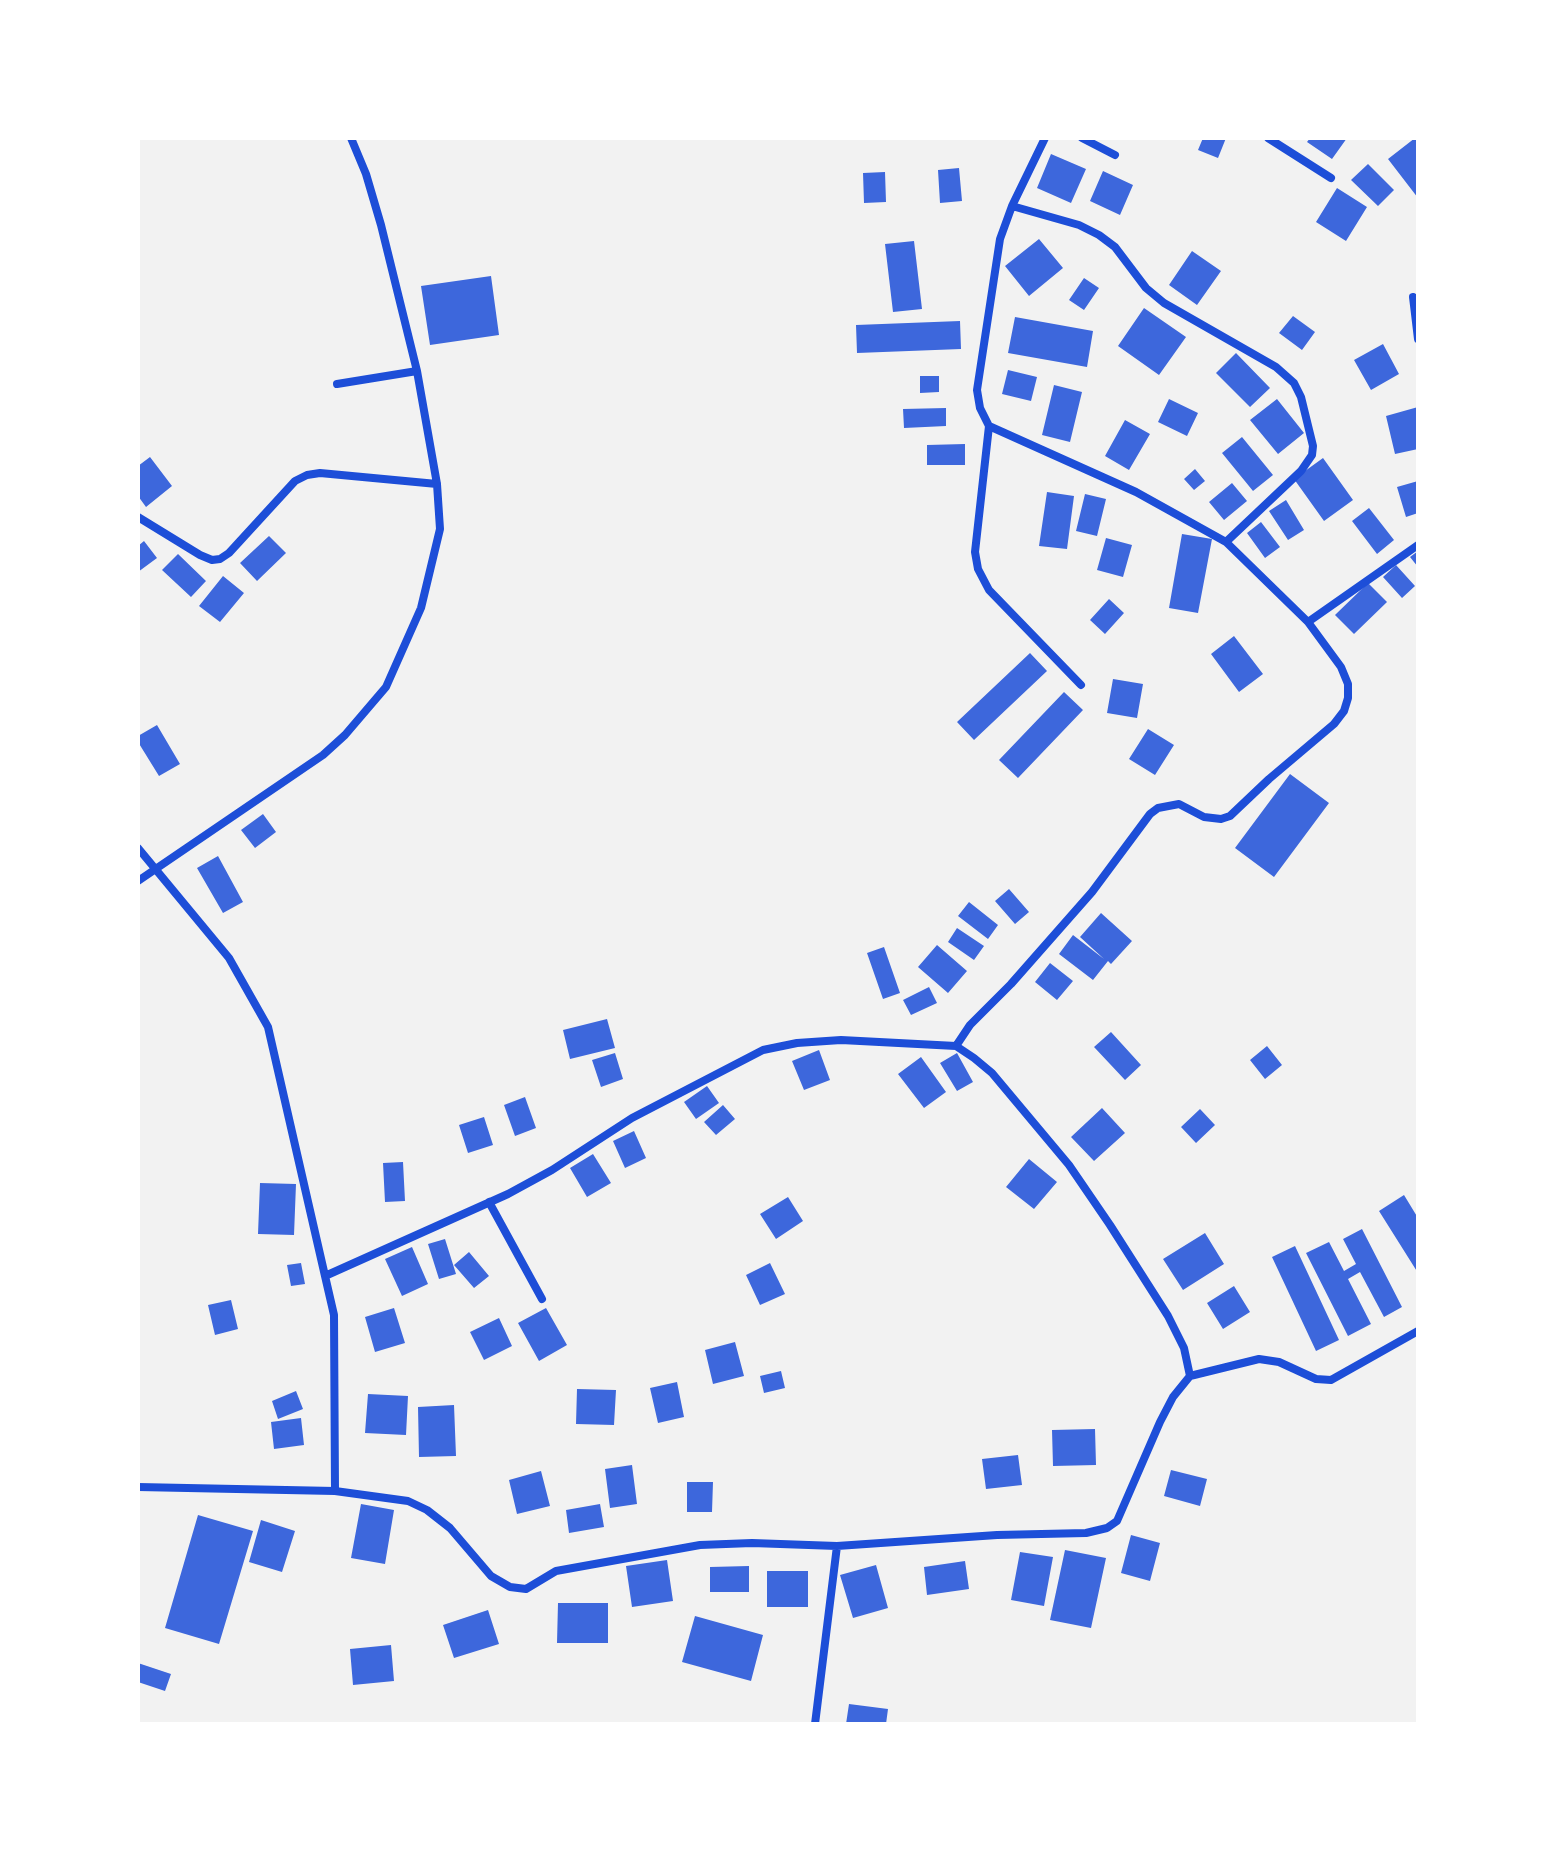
<!DOCTYPE html>
<style>
body{margin:0}
#map{position:relative;width:1556px;height:1862px;overflow:hidden;background:#f2f2f2;font-family:"IBM Plex Sans",sans-serif}
canvas{display:block}
.frame{position:absolute;inset:0;border:140px solid #fff;pointer-events:none}
</style>
<div id="map">
<canvas width="1556" height="1862"></canvas>
<div class="frame"></div>
</div>
<script>
const ctx = document.querySelector('canvas').getContext('2d');
ctx.lineJoin = 'round';
function fill(path, color) {
  ctx.fillStyle = color;
  ctx.fill(path, 'evenodd');
}
function shape(rows) {
  const path = new Path2D();
  for (const r of rows) {
    path.moveTo(r[0], r[1]);
    for (let i = 2; i < r.length; i += 2) path.lineTo(r[i], r[i + 1]);
  }
  return path;
}
function trace(path, color, width, dash) {
  ctx.strokeStyle = color;
  ctx.lineWidth = width;
  ctx.lineCap = dash ? 'butt' : 'round';
  ctx.setLineDash(dash || []);
  ctx.stroke(path);
}
fill(shape([
 [1203,138,1226,138,1218,158,1198,150],
 [1310,138,1347,138,1332,159,1307,142],
 [1415,138,1418,138,1418,198,1388,159],
 [1051,154,1086,169,1071,203,1037,188],
 [1368,164,1394,190,1378,206,1351,180],
 [959,168,962,201,940,203,938,170],
 [1103,171,1133,185,1120,215,1090,201],
 [885,172,886,202,864,203,863,173],
 [1337,188,1367,207,1346,241,1316,222],
 [1039,239,1063,268,1029,296,1005,266],
 [914,241,922,309,893,312,885,244],
 [1192,251,1221,271,1197,305,1169,285],
 [491,276,499,335,430,345,421,286],
 [1084,278,1099,288,1084,310,1069,300],
 [1144,308,1186,337,1159,375,1118,346],
 [1293,316,1315,332,1302,350,1279,333],
 [1015,317,1093,331,1087,367,1008,353],
 [960,321,961,349,857,353,856,325],
 [1383,344,1399,374,1371,390,1354,360],
 [1236,353,1270,388,1250,407,1216,373],
 [1008,370,1037,377,1031,401,1002,394],
 [920,376,939,376,939,392,920,393],
 [1054,385,1082,392,1070,442,1042,435],
 [1169,399,1198,413,1187,436,1158,422],
 [1277,399,1304,433,1278,454,1250,420],
 [1418,407,1418,449,1395,454,1386,416],
 [946,408,946,426,904,428,903,409],
 [1125,420,1150,434,1129,470,1105,456],
 [1242,437,1273,475,1253,491,1222,453],
 [965,444,965,465,927,465,927,445],
 [150,457,172,486,146,507,138,496,138,466],
 [1323,458,1353,500,1324,521,1294,479],
 [1195,469,1205,481,1194,490,1184,479],
 [1418,481,1418,513,1406,517,1397,487],
 [1232,483,1247,501,1224,520,1209,502],
 [1047,492,1074,496,1067,549,1039,546],
 [1085,494,1106,499,1097,536,1076,531],
 [1286,500,1304,530,1288,540,1269,511],
 [1369,508,1394,540,1377,554,1352,521],
 [1261,522,1280,547,1265,558,1247,533],
 [1182,534,1212,539,1198,613,1169,608],
 [269,536,286,553,257,581,240,563],
 [1106,538,1132,545,1123,577,1097,570],
 [144,541,157,558,138,572,138,546],
 [1418,551,1418,567,1410,557],
 [178,554,206,581,191,597,162,570],
 [1396,565,1415,586,1402,598,1383,577],
 [223,576,244,593,220,622,199,606],
 [1368,583,1387,602,1354,634,1335,615],
 [1109,599,1124,613,1105,634,1090,620],
 [1234,636,1263,674,1239,692,1211,654],
 [1030,653,1047,671,974,740,957,722],
 [1113,679,1143,684,1137,718,1107,713],
 [1064,692,1083,710,1018,778,999,760],
 [157,725,180,764,159,776,138,742,138,736],
 [1148,729,1174,745,1155,775,1129,759],
 [1290,774,1329,803,1274,877,1235,848],
 [263,814,276,832,255,848,241,830],
 [218,856,243,902,223,913,197,868],
 [1009,889,1029,912,1015,924,995,901],
 [969,902,998,925,988,939,958,916],
 [1101,913,1132,941,1111,964,1108,961,1093,980,1059,954,1073,935,1104,959,1080,937],
 [957,928,984,946,974,960,948,942],
 [937,945,967,971,948,993,918,967],
 [884,947,900,993,883,999,867,953],
 [1050,963,1073,981,1057,1000,1035,982],
 [929,987,937,1003,911,1015,903,1000],
 [607,1019,615,1048,570,1059,563,1030],
 [1111,1032,1141,1065,1125,1080,1094,1047],
 [1267,1046,1282,1065,1265,1079,1250,1060],
 [819,1050,830,1080,804,1090,792,1061],
 [615,1053,623,1079,601,1087,592,1060],
 [957,1053,973,1082,957,1091,940,1063],
 [921,1057,946,1092,924,1108,898,1074],
 [707,1086,719,1103,696,1119,684,1102],
 [525,1097,536,1128,515,1136,504,1105],
 [723,1105,735,1119,716,1135,704,1122],
 [1102,1108,1125,1133,1094,1161,1071,1137],
 [1200,1109,1215,1125,1196,1143,1181,1127],
 [484,1117,493,1145,468,1153,459,1125],
 [634,1131,646,1158,625,1168,613,1141],
 [593,1154,611,1183,587,1197,570,1168],
 [1029,1159,1057,1182,1034,1209,1006,1187],
 [403,1162,405,1201,385,1202,383,1163],
 [260,1183,296,1184,294,1235,258,1234],
 [1404,1195,1418,1218,1418,1273,1379,1211],
 [788,1197,803,1221,776,1239,760,1214],
 [1362,1229,1402,1307,1384,1317,1360,1272,1348,1279,1371,1324,1348,1336,1306,1253,1329,1242,1344,1271,1356,1264,1343,1239],
 [1205,1233,1224,1264,1183,1290,1163,1259],
 [445,1239,456,1274,439,1279,428,1244],
 [1295,1246,1339,1340,1316,1351,1272,1257],
 [412,1247,428,1284,402,1296,385,1259],
 [469,1252,489,1276,474,1288,454,1265],
 [301,1263,305,1284,291,1286,287,1265],
 [770,1263,785,1294,760,1305,746,1275],
 [1234,1286,1250,1312,1223,1329,1207,1303],
 [231,1300,238,1329,215,1335,208,1305],
 [394,1308,405,1343,375,1352,365,1317],
 [546,1308,567,1345,539,1361,518,1323],
 [499,1318,512,1346,484,1360,470,1332],
 [735,1342,744,1376,713,1384,705,1350],
 [781,1371,785,1388,764,1393,760,1376],
 [677,1382,684,1417,658,1423,650,1388],
 [577,1389,616,1390,614,1425,576,1424],
 [296,1391,303,1409,278,1419,272,1401],
 [368,1394,408,1396,406,1435,365,1433],
 [454,1405,456,1456,419,1457,418,1407],
 [301,1418,304,1445,274,1449,271,1422],
 [1095,1429,1096,1465,1053,1466,1052,1430],
 [1018,1455,1022,1485,986,1489,982,1459],
 [632,1465,637,1504,610,1508,605,1469],
 [1171,1470,1207,1479,1200,1506,1164,1496],
 [541,1471,550,1506,517,1514,509,1480],
 [687,1482,713,1482,712,1512,687,1512],
 [361,1504,394,1510,385,1564,351,1558],
 [600,1504,604,1527,569,1533,566,1510],
 [198,1515,253,1531,219,1644,165,1628],
 [261,1520,295,1531,282,1572,249,1562],
 [1131,1535,1160,1543,1150,1581,1121,1573],
 [1065,1550,1106,1558,1091,1628,1050,1620],
 [1020,1552,1053,1557,1044,1606,1011,1600],
 [667,1560,673,1601,632,1607,626,1566],
 [965,1561,969,1589,927,1595,924,1567],
 [876,1565,888,1608,853,1618,840,1575],
 [749,1566,749,1592,710,1592,710,1567],
 [767,1571,808,1571,808,1607,767,1607],
 [558,1603,608,1603,608,1643,557,1643],
 [488,1610,499,1644,454,1658,443,1625],
 [695,1616,763,1635,751,1681,682,1662],
 [391,1645,394,1681,353,1685,350,1649],
 [138,1663,171,1674,165,1691,138,1682],
 [849,1704,888,1709,886,1724,846,1724]
]), '#3d67dc');
trace(shape([
 [1082,138,1115,155],
 [1268,138,1331,178],
 [1012,206,1079,225,1099,235,1115,247,1146,288,1164,303,1276,367,1294,383,1301,397,1313,446,1312,455,1301,471,1226,542],
 [1413,297,1418,339],
 [337,384,417,371],
 [989,426,975,552,978,569,989,590,1081,685],
 [138,517,200,555,212,560,220,559,229,553,295,481,307,475,320,473,437,484],
 [1308,622,1418,545],
 [138,848,229,958,268,1027,325,1276],
 [138,881,323,755,345,735,386,687,421,608,440,529,437,484,417,371,381,225,366,174,351,138],
 [956,1046,970,1025,1011,984,1092,892,1150,814,1158,808,1179,804,1204,817,1221,819,1230,816,1269,779,1334,724,1344,711,1348,698,1348,684,1341,667,1308,622,1226,542,1136,492,989,426,980,408,977,390,1000,239,1012,206,1045,138],
 [489,1202,542,1299],
 [138,1487,335,1491,408,1501,427,1510,450,1528,491,1576,510,1587,526,1589,556,1571,700,1545,752,1543,837,1546,997,1535,1086,1533,1107,1528,1117,1521,1160,1422,1173,1397,1190,1376,1259,1359,1279,1362,1316,1379,1331,1380,1418,1331],
 [335,1491,334,1315,325,1276,508,1194,552,1170,632,1118,763,1050,797,1043,841,1040,956,1046,974,1058,992,1073,1069,1165,1110,1225,1168,1316,1184,1348,1190,1376],
 [815,1724,837,1546]
]), '#1d4ed8', 8);
</script>
